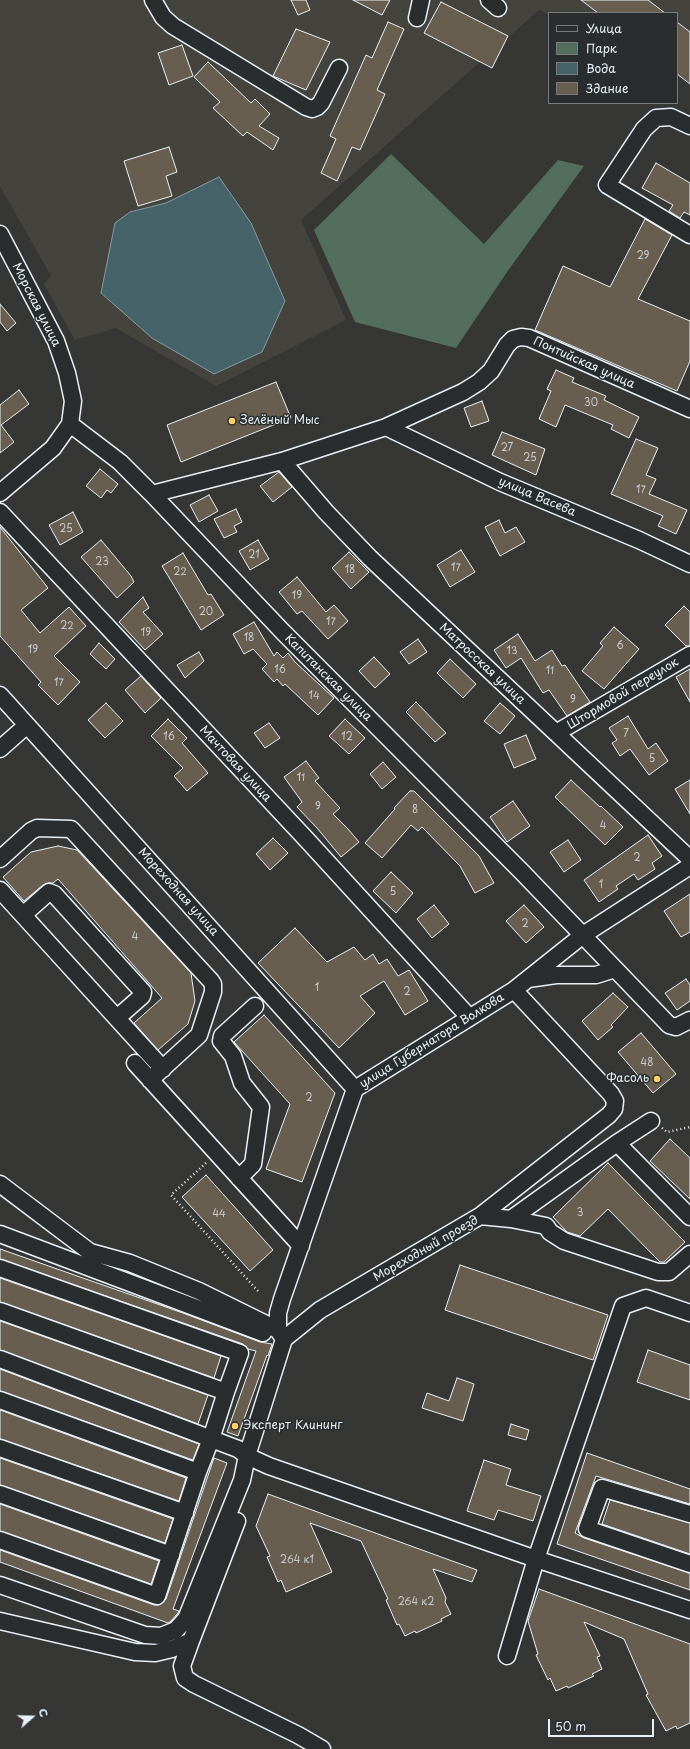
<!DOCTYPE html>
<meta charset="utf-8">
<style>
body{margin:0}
#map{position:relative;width:690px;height:1749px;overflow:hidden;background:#363735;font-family:"Playpen Sans",sans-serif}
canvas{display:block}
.legend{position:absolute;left:548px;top:12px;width:130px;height:92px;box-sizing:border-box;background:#2a2d2e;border:1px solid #767b7f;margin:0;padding:5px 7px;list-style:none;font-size:12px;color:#e8f1f8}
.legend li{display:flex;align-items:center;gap:8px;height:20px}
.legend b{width:20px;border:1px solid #767b7f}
.north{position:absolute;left:12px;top:1697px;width:40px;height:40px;-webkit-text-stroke:3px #2a2d2e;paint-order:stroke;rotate:70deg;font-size:11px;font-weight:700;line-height:16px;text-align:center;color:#e8f1f8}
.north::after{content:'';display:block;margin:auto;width:14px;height:18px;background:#e8f1f8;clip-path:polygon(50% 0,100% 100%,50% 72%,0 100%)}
.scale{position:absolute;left:548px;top:1719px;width:106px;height:18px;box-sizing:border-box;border:2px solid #e8f1f8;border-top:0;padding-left:5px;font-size:12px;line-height:14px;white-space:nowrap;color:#e8f1f8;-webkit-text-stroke:3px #2a2d2e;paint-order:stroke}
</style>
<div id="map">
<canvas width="690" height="1749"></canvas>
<ul class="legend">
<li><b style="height:5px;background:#2a2d2e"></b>Улица</li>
<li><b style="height:11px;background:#536e5d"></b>Парк</li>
<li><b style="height:11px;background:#466369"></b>Вода</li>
<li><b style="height:11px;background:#675e4f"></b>Здание</li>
</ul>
<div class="north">С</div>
<div class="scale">50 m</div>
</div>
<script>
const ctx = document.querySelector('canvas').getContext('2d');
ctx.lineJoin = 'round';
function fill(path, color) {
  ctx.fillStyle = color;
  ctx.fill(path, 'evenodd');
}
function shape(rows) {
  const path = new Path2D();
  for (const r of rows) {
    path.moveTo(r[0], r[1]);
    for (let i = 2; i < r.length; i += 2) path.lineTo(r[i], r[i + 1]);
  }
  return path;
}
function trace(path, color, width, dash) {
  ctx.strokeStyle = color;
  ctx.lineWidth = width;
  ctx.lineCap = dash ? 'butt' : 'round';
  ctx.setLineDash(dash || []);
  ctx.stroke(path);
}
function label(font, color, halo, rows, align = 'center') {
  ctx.font = font + ' "Playpen Sans",sans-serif';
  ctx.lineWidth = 3;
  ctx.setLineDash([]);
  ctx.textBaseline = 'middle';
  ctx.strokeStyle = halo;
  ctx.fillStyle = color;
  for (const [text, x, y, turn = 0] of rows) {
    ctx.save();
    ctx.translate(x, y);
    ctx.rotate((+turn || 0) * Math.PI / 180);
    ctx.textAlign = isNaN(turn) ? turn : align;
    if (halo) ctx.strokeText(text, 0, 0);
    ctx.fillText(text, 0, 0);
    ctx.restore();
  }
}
fill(shape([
 [0,0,690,0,690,54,677,61,677,13,549,13,549,15,539,10,301,220,346,320,216,386,116,328,75,340,44,284,51,276,0,186]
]), '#45433d');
fill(shape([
 [391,154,484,244,558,160,584,166,507,272,456,348,355,322,314,230]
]), '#536e5d');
const water = shape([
 [219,177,251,223,285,301,262,352,214,374,152,338,101,293,115,223,130,212,166,203,219,177]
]);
fill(water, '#466369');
trace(water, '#879ca2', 1);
const building = shape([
 [291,0,306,0,310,10,298,15,291,0],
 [353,0,390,0,382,15,353,0],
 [581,0,648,0,665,13,598,13,581,0],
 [441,2,508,36,492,68,424,33,441,2],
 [388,22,404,29,377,90,385,94,360,150,352,147,337,181,321,173,336,139,330,136,366,55,372,58,388,22],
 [677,22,690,32,690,84,677,74,677,22],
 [296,29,330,42,306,90,273,76,296,29],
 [182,45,193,76,169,85,158,53,182,45],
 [208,62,251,103,255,99,270,114,259,126,279,138,273,150,247,132,243,136,213,108,220,102,194,77,208,62],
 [169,147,177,172,166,176,172,196,138,206,124,161,169,147],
 [656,163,690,183,690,215,684,212,680,218,669,211,673,205,642,188,656,163],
 [645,219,672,235,638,299,690,321,690,361,677,391,535,330,563,266,610,287,645,219],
 [0,304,16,323,7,331,0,322,0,304],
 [556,370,574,378,572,382,606,396,604,400,639,417,629,438,611,429,613,425,565,405,556,427,539,419,551,391,547,389,556,370],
 [276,382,291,418,181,462,167,425,276,382],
 [19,390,29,404,1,425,14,442,0,453,0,405,19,390],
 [482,401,489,421,471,427,464,408,482,401],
 [502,432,545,449,536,475,492,455,502,432],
 [636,439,658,448,646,475,656,479,649,494,687,510,676,534,658,526,663,516,611,494,636,439],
 [100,469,118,484,111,493,107,490,101,498,86,486,100,469],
 [279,472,292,487,273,502,260,486,279,472],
 [209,495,218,511,199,522,190,505,209,495],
 [236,509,242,522,234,526,237,532,224,538,214,519,236,509],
 [73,512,83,532,60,545,49,525,73,512],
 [499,520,505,533,516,527,525,542,500,556,485,527,499,520],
 [0,527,48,588,21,610,40,633,69,607,86,626,54,656,80,682,58,705,38,685,41,682,0,636,0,527],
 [101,540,131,576,134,582,117,598,81,557,101,540],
 [258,540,269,559,250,570,239,551,258,540],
 [461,550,475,572,450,587,437,565,461,550],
 [349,552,369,572,351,589,332,568,349,552],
 [183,553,208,595,211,594,224,615,201,630,162,566,183,553],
 [297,577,326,612,334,605,348,621,328,639,302,611,297,614,279,592,297,577],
 [143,597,149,608,143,612,163,634,145,650,119,622,143,597],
 [684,606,690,612,690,646,686,646,665,625,684,606],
 [254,622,274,656,277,652,283,658,288,653,295,662,334,698,318,715,285,684,283,686,277,679,274,682,262,669,267,664,253,649,244,654,233,634,254,622],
 [614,627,639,649,604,689,582,671,603,646,600,643,614,627],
 [518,634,535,661,552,650,562,666,565,665,590,702,567,716,549,690,543,693,521,658,506,668,494,650,518,634],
 [418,639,427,652,409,664,400,652,418,639],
 [99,643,115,659,106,669,90,654,99,643],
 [199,652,204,661,185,678,177,665,199,652],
 [374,657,390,674,375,688,359,671,374,657],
 [450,659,476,684,463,698,437,673,450,659],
 [690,669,690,702,676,677,690,669],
 [141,676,161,698,145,713,125,690,141,676],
 [416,702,446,733,435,742,406,712,416,702],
 [106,703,123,721,105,738,88,720,106,703],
 [500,703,515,716,500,734,484,721,500,703],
 [628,716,648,749,656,743,668,761,649,775,630,749,620,756,612,743,617,740,609,728,628,716],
 [168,719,187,738,182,743,208,773,187,791,174,776,183,768,151,736,168,719],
 [345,719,365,738,349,754,329,736,345,719],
 [269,723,280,738,265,748,254,733,269,723],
 [526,735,536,759,514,768,504,744,526,735],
 [306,761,319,778,315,781,340,808,333,814,348,829,359,842,341,857,317,828,297,807,302,802,284,777,306,761],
 [383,762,396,777,382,789,370,774,383,762],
 [571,780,600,807,601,806,623,827,605,845,555,797,571,780],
 [690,780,690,814,675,789,690,780],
 [410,791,414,791,479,856,494,883,475,893,460,866,422,827,418,831,411,825,382,858,365,843,395,809,394,808,410,791],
 [513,801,530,826,507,842,490,817,513,801],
 [648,835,662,856,652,863,655,869,638,880,634,874,616,886,618,889,599,902,584,880,648,835],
 [273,838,288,853,270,870,256,854,273,838],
 [568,840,581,860,564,872,550,852,568,840],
 [58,846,77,850,191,973,195,1001,188,1024,158,1050,134,1023,162,998,58,879,53,883,48,883,43,885,24,901,3,877,31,852,58,846],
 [391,872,413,893,396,913,373,891,391,872],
 [690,894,690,932,681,937,664,911,690,894],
 [434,905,449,924,432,938,417,919,434,905],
 [524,905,544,927,526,943,506,921,524,905],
 [295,928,327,962,354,947,365,960,373,954,379,964,387,959,398,976,409,970,428,1001,405,1015,384,981,360,996,375,1013,339,1048,258,963,295,928],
 [686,979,690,985,690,1001,677,1010,665,993,686,979],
 [613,993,628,1007,611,1025,613,1027,598,1040,582,1021,613,993],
 [264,1015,335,1093,302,1182,266,1169,290,1104,234,1042,264,1015],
 [641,1033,676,1074,653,1093,618,1052,641,1033],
 [670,1139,690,1158,690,1199,650,1161,670,1139],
 [608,1163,685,1242,664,1262,660,1262,608,1209,580,1236,567,1232,553,1217,608,1163],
 [206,1175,273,1250,250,1271,182,1197,206,1175],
 [0,1249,183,1313,260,1342,272,1344,268,1356,267,1355,238,1436,227,1432,256,1351,248,1349,243,1344,0,1259,0,1249],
 [460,1265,608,1315,593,1360,445,1310,460,1265],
 [0,1278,221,1356,214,1378,0,1302,0,1278],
 [0,1321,208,1395,198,1424,0,1350,0,1321],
 [648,1350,690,1365,690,1400,637,1382,648,1350],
 [0,1369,199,1444,193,1460,0,1391,0,1369],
 [457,1378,474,1384,463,1421,422,1408,427,1393,449,1401,457,1378],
 [0,1410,186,1478,179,1501,0,1439,0,1410],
 [511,1424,529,1430,526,1440,508,1435,511,1424],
 [587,1453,690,1489,690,1504,596,1476,575,1533,584,1538,690,1573,690,1590,557,1544,587,1453],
 [0,1458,173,1519,165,1543,0,1485,0,1458],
 [214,1458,227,1463,173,1609,179,1611,178,1613,170,1622,168,1623,0,1562,0,1550,154,1605,159,1605,166,1599,214,1458],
 [484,1460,511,1469,506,1485,541,1496,533,1521,498,1510,494,1520,467,1511,484,1460],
 [268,1494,477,1570,472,1582,433,1569,446,1598,445,1602,451,1614,441,1619,442,1621,416,1633,415,1631,405,1636,399,1624,397,1625,386,1600,388,1599,361,1541,310,1523,332,1572,286,1592,281,1580,278,1582,267,1557,270,1556,256,1526,268,1494],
 [610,1500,690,1523,690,1554,602,1524,610,1500],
 [0,1504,159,1561,151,1584,0,1531,0,1504],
 [539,1589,690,1644,690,1723,677,1729,676,1726,666,1731,646,1695,648,1694,624,1639,584,1622,600,1656,597,1657,602,1669,592,1674,594,1676,568,1688,567,1686,556,1691,550,1678,548,1680,536,1655,538,1654,528,1621,539,1589]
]);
fill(building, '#675e4f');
trace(building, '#e8f1f8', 1);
const minor = shape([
 [153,0,163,17,173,26,306,107,312,109,317,107,321,103,339,68],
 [489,0,498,8],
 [417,18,421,0],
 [690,126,671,117,656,118,644,129,607,185,690,235],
 [0,234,56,341,67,373,73,401,70,424],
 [70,424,120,462,152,494,283,632,522,872,669,1025,676,1027,690,1020],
 [386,427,500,482,639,540,690,564],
 [282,461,326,512,370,558,690,859],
 [0,493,53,448,70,424],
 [152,494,282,461,386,427,463,392,479,382,491,371,507,345,513,339,521,337,529,338,690,409],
 [0,512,307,840,469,1017],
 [0,695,355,1089],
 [556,733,690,655],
 [0,749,27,725],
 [0,859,31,831,37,828,71,829,211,981,213,984,213,992,199,1035,150,1080],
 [0,890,163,1069],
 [23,915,49,892,54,894,143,992,142,996,117,1018],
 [528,979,556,975,596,975,615,969],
 [135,1063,301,1246],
 [617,1143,690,1217],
 [239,1178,253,1164,261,1107,242,1083,233,1056,221,1041,222,1036,255,1006],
 [0,1184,90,1252,130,1263,199,1291,278,1330],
 [480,1216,609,1115,614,1109,615,1101,611,1094,514,990],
 [511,1219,546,1226,550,1232,564,1241,658,1272,669,1272,690,1254],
 [0,1234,263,1333],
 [0,1268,240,1353,226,1392,211,1439,198,1472,157,1596,0,1540],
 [0,1311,226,1392],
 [284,1339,320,1310,480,1216,511,1219,617,1143,651,1121],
 [0,1359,238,1449,247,1456,269,1466,536,1559,690,1610],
 [0,1400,198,1472],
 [0,1448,185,1513],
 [0,1494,171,1555],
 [690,1514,602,1488,587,1529,690,1564],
 [237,1521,191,1641,182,1666,185,1678,194,1684,298,1735,322,1749],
 [0,1585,145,1635,161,1636,176,1630,186,1619,242,1480,247,1456,284,1339,278,1330,278,1313,282,1299,355,1089,514,990,583,935,690,866],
 [0,1621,135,1652,155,1653,172,1649,191,1641],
 [507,1656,536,1559,623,1306,646,1298,690,1313]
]);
trace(minor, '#e8f1f8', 19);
trace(shape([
 [662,1128,667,1132,690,1127],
 [206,1163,171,1195,258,1291]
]), '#e8f1f8', 2.5, [1, 3]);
trace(minor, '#2a2d2e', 16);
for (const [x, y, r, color] of [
 [232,421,4,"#ffd166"],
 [657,1079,4,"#ffd166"],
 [235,1426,4,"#ffd166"]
]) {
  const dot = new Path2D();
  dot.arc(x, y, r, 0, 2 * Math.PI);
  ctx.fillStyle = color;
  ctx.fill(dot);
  trace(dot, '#2a2d2e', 1.5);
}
label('10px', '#c8ccce', null, [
 ["29",643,256],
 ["30",591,403],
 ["27",507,448],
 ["25",530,458],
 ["17",641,490],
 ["25",66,529],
 ["21",254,555],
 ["23",102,562],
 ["17",456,568],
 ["18",350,570],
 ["22",180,572],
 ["19",297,596],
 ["20",206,612],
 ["17",331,622],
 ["22",67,626],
 ["19",146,633],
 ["18",249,638],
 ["6",620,646],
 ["19",33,650],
 ["13",512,651],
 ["16",280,670],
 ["11",550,671],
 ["17",59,683],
 ["14",314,696],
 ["9",573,700],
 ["7",626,734],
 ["16",169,737],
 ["12",347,737],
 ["5",652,759],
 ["11",301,778],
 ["9",318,807],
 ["8",415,810],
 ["4",603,826],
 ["2",637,858],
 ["1",601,885],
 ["5",393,892],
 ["2",525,924],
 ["4",135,937],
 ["1",317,988],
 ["2",407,992],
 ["48",647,1063],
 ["2",309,1098],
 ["3",580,1213],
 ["44",219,1214],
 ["264 к1",297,1560],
 ["264 к2",416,1602]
]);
label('12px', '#e8f1f8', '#2a2d2e', [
 ["Морская улица",36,305,63],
 ["Понтийская улица",584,363,24],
 ["улица Васева",537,497,23],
 ["Матросская улица",482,664,43],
 ["Капитанская улица",328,678,45],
 ["Штормовой переулок",623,694,-31],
 ["Мачтовая улица",235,764,47],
 ["Мореходная улица",178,892,48],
 ["улица Губернатора Волкова",432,1041,-32],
 ["Мореходный проезд",426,1249,-30]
]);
label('12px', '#e8f1f8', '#2a2d2e', [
 ["Зелёный Мыс",240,421],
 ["Фасоль",649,1079,"right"],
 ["Эксперт Клининг",243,1426]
], 'left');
</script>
